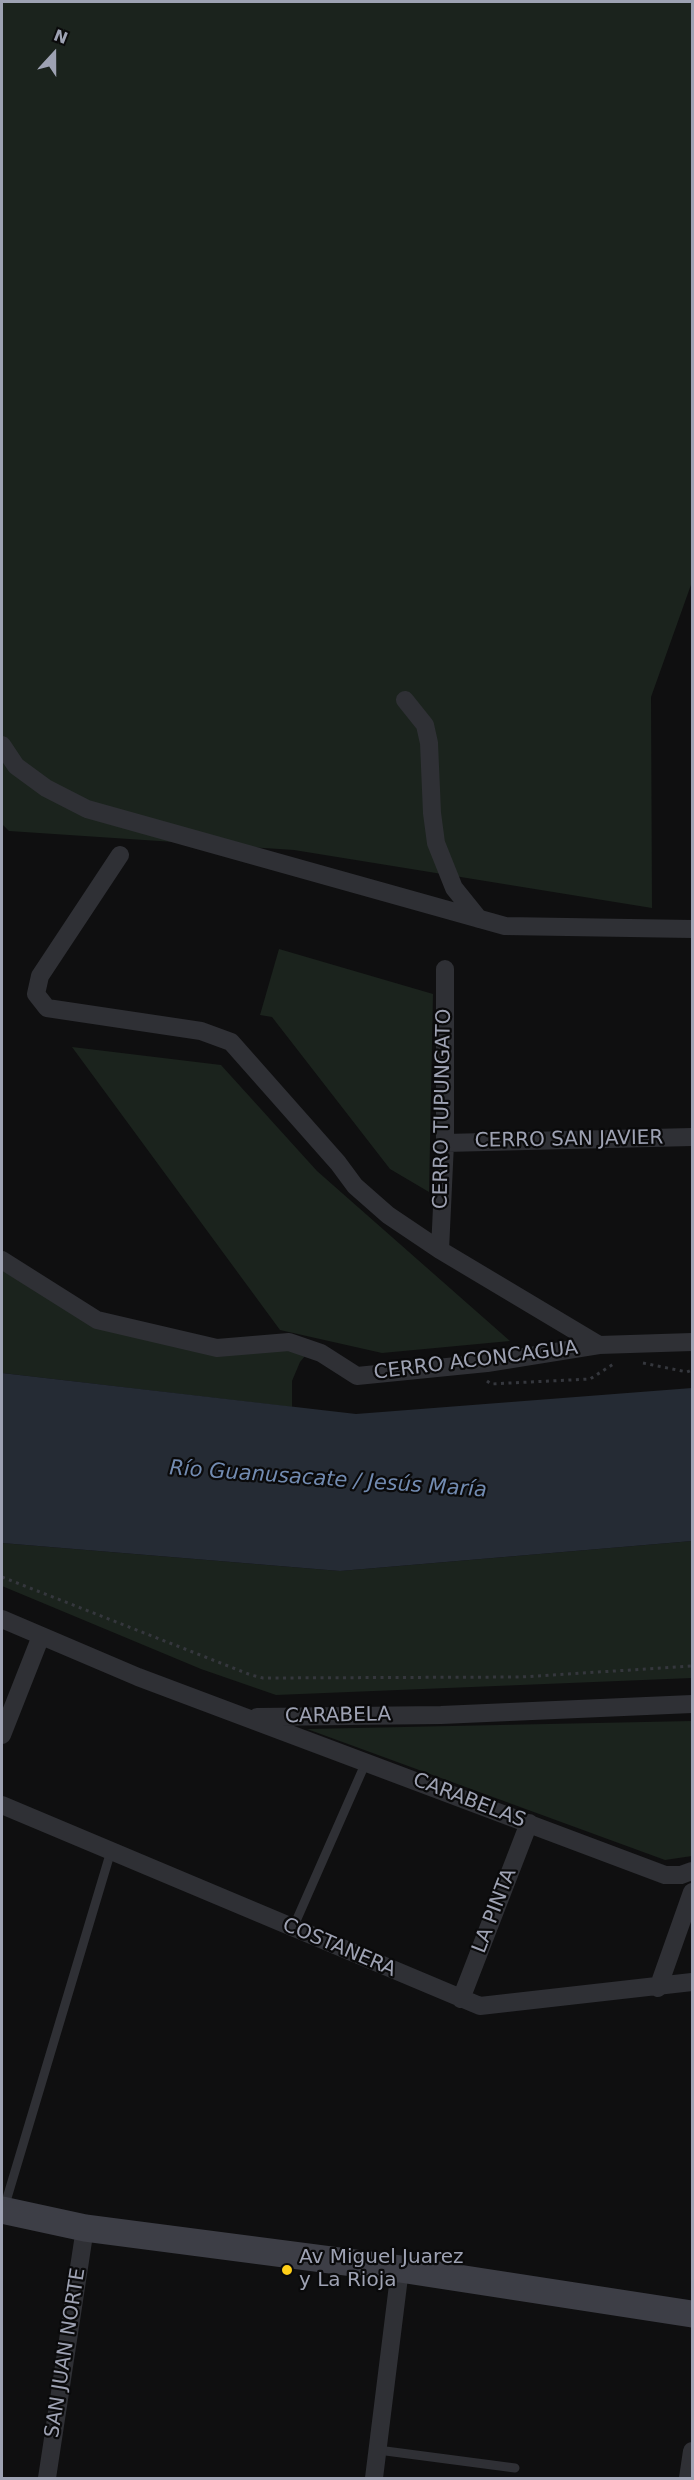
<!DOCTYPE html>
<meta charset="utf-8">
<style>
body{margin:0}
#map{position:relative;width:694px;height:2480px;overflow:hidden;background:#0f0f10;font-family:"DejaVu Sans",sans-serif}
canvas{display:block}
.frame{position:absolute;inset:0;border:3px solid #9ea2b3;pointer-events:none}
.north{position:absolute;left:24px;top:24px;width:60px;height:60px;-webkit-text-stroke:4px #0a0a0b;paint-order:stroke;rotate:21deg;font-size:16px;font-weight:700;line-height:24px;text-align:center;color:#9ea2b3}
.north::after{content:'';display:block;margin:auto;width:21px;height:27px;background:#9ea2b3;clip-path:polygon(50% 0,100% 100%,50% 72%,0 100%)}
</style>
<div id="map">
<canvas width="694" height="2480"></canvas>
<div class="frame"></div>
<div class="north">N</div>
</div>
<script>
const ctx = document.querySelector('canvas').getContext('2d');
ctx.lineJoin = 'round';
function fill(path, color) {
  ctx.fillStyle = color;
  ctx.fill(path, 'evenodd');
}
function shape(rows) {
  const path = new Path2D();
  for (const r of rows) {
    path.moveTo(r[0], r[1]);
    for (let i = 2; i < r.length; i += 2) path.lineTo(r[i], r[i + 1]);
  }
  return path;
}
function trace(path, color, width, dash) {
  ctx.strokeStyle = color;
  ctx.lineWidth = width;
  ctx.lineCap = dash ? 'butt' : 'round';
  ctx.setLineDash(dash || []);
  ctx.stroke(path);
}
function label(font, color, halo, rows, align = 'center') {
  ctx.font = font + ' "DejaVu Sans",sans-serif';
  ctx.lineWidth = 4.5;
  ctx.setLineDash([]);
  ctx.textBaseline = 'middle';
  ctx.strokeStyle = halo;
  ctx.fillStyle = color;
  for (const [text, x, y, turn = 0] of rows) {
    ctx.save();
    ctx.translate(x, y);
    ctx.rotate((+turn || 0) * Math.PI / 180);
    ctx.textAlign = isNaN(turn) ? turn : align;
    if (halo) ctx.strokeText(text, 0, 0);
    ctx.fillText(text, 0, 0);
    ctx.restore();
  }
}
fill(shape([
 [2,2,692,2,692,582,651,697,652,908,294,850,9,831,2,824],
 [279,949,433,994,429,1192,390,1169,272,1017,260,1015],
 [72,1047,221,1065,317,1171,510,1341,382,1353,280,1330],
 [2,1260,97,1320,217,1348,310,1350,300,1362,292,1381,292,1407,2,1373],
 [692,1541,692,1678,276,1695,201,1669,2,1586,2,1543,340,1571],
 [692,1721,692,1856,665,1860,307,1729]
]), '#1b231d');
fill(shape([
 [2,1373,356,1414,692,1388,692,1541,340,1571,2,1543]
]), '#252b34');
trace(shape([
 [643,1363,687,1372,692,1370],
 [487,1381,491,1384,590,1379,615,1363],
 [2,1577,251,1675,263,1678,521,1677,692,1666]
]), '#35373d', 3, [3, 4.5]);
trace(shape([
 [293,1928,366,1762],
 [4,2208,111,1851],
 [378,2450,515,2468]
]), '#2f3035', 9);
trace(shape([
 [405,700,425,725,429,743,432,813,436,843,454,888,479,919],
 [2,745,16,766,46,788,87,809,505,926,692,929],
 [120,855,40,976,36,994,47,1008,201,1031,231,1042,338,1163,355,1186,388,1215,440,1250,599,1345],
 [445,1143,692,1137],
 [440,1250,445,1143,445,969],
 [2,1260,97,1320,217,1348,289,1342,321,1353,357,1376,487,1363,599,1345,692,1342],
 [2,1619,138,1677,665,1875,681,1875,692,1871],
 [257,1717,441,1715,692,1704],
 [2,1735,41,1636],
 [2,1805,480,2006,692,1982],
 [658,1988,692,1892],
 [461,1999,529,1823],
 [47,2478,85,2228],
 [374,2478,400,2269],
 [688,2478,692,2451]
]), '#2f3035', 18);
trace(shape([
 [2,2210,85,2228,400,2269,692,2314]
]), '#3d3e46', 27);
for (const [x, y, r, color] of [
 [287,2270,6,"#ffcf18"]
]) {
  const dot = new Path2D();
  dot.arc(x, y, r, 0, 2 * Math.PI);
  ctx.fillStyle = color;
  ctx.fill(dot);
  trace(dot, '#0a0a0b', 2);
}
label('20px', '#9ea2b3', '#0a0a0b', [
 ["CERRO TUPUNGATO",443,1109,-89],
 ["CERRO SAN JAVIER",569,1140,-1],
 ["CERRO ACONCAGUA",476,1361,-7],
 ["CARABELA",338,1716,-1],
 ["CARABELAS",469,1801,21],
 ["LA PINTA",495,1911,-69],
 ["COSTANERA",339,1948,23],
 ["SAN JUAN NORTE",66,2353,-81]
]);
label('20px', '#9ea2b3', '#0a0a0b', [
 ["Av Miguel Juarez",299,2258],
 ["y La Rioja",299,2281]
], 'left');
label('italic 21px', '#728bb1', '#0a0a0b', [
 ["Río Guanusacate / Jesús María",328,1480,4]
]);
</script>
